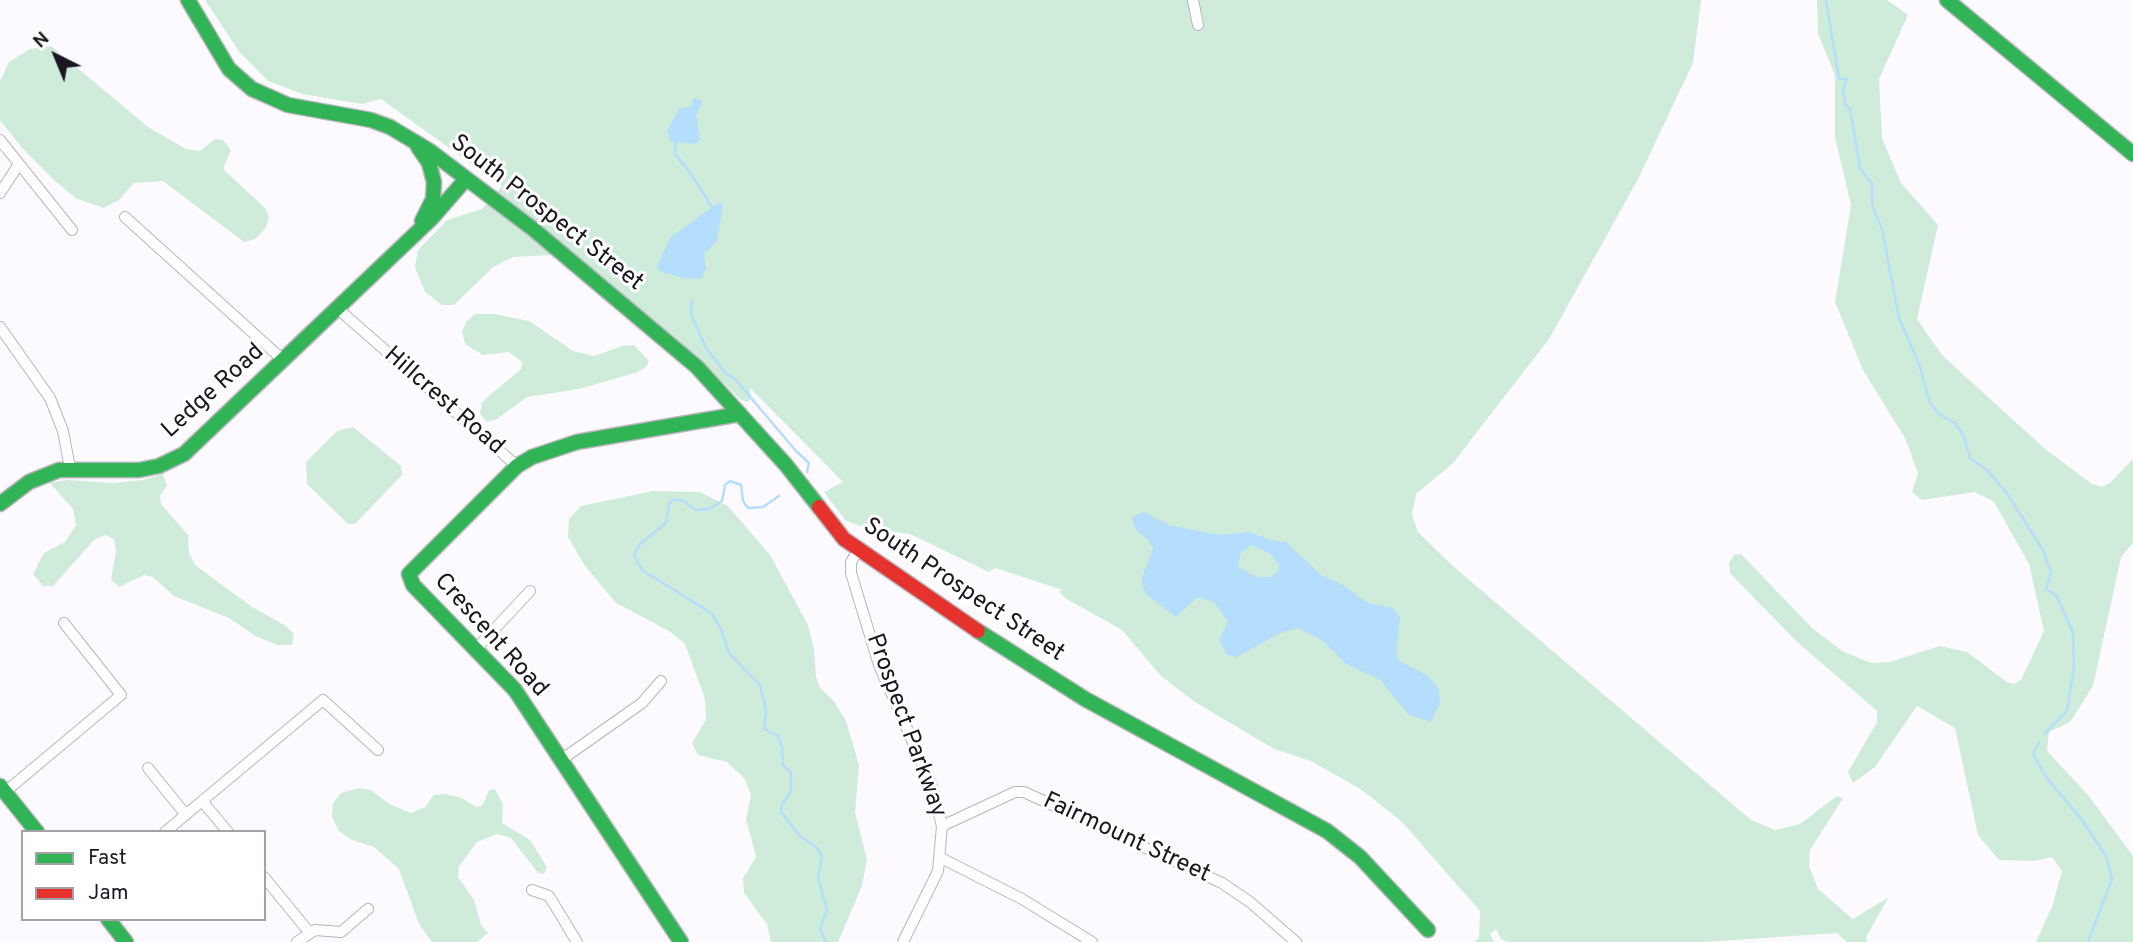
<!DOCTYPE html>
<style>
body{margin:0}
#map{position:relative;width:2133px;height:942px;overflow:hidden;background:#fcfafe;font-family:Overpass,sans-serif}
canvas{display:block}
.legend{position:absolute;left:21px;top:830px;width:245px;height:91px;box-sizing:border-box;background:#fff;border:2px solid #a4a2a7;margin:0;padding:9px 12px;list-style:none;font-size:21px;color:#1b1722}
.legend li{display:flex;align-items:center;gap:14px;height:35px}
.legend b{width:35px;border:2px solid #a4a2a7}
.north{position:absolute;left:21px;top:21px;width:70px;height:70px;-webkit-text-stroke:5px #fff;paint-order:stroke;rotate:317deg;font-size:19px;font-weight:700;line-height:28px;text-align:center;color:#1b1722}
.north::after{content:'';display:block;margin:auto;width:24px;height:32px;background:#1b1722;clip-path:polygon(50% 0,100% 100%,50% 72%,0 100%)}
</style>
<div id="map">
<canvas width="2133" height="942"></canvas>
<ul class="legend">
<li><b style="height:9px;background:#30b455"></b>Fast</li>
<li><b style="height:9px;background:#e5322d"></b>Jam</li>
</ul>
<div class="north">N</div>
</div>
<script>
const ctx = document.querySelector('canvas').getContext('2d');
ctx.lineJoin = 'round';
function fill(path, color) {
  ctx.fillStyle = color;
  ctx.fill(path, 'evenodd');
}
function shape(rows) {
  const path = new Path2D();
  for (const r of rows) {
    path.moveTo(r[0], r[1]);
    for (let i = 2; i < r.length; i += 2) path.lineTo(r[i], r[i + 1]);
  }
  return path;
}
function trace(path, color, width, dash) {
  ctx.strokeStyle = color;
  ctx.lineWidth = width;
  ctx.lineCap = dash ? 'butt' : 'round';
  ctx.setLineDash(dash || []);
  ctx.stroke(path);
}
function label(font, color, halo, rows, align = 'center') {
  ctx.font = font + ' Overpass,sans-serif';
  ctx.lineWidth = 6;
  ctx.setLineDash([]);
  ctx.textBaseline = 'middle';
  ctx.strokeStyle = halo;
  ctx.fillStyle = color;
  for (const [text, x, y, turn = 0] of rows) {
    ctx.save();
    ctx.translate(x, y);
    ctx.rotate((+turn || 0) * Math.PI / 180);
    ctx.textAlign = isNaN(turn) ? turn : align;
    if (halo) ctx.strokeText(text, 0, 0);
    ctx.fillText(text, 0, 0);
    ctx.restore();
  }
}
fill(shape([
 [205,0,1701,0,1693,63,1638,179,1549,339,1453,463,1416,494,1412,515,1418,532,1454,567,1751,820,1775,830,1800,824,1837,796,1843,798,1810,850,1809,866,1818,889,1853,919,1889,897,1866,937,1867,942,1847,942,1837,933,1704,942,1508,942,1501,939,1496,929,1490,934,1494,942,1474,942,1479,938,1480,911,1402,822,1362,790,1311,761,1274,749,1195,702,1161,676,1122,630,1065,598,1059,592,1063,590,995,568,989,572,910,534,867,528,846,521,824,492,843,482,750,388,751,399,747,402,740,399,682,345,577,258,552,255,513,257,493,267,454,305,442,305,425,292,415,267,418,250,447,220,482,209,502,186,381,99,362,104,303,94,268,81,240,53],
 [1817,0,1887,0,1908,15,1879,79,1882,138,1901,183,1938,225,1917,319,1930,338,1943,356,2044,448,2092,484,2102,487,2110,483,2133,459,2133,543,2121,557,2093,686,2070,722,2049,732,2047,751,2088,795,2133,856,2133,942,2036,942,2052,907,2062,871,2052,857,2034,861,1999,860,1978,835,1955,728,1917,706,1875,767,1853,783,1848,772,1877,722,1877,711,1795,640,1730,573,1729,563,1734,555,1741,554,1812,628,1842,651,1871,663,1890,662,1940,646,1967,652,2007,682,2014,684,2021,680,2044,631,2029,564,1994,502,1975,492,1922,500,1912,492,1918,473,1905,438,1863,370,1835,302,1851,205,1835,137,1835,75,1818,34],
 [51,46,148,127,186,149,200,151,215,139,223,140,231,150,223,169,265,208,269,217,266,228,255,239,244,242,163,181,134,183,119,200,104,208,77,199,55,181,22,148,0,120,0,81,9,62,30,49],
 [475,314,495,314,529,321,573,351,594,356,622,346,634,345,649,361,645,368,635,373,579,389,527,397,497,419,486,422,480,413,482,402,521,369,522,362,509,352,483,355,465,344,462,331,467,321],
 [353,427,401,466,402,475,355,524,348,524,307,484,306,462,337,431],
 [163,474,167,486,160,496,161,504,188,535,189,553,195,565,252,607,286,626,294,634,292,645,278,645,257,637,229,618,174,596,153,577,144,575,119,587,111,580,116,551,114,539,105,535,94,540,53,586,43,586,33,574,44,553,65,542,76,525,73,509,50,483,67,480,113,483,143,480],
 [653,491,700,492,728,506,770,555,808,625,814,649,816,677,820,688,834,701,846,721,859,765,855,812,867,860,862,886,838,942,771,942,767,924,744,893,743,878,756,857,746,819,751,795,745,779,727,762,698,755,692,743,706,720,705,699,685,644,669,631,616,603,585,566,568,537,569,519,581,506],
 [359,788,371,790,389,804,411,813,425,807,434,795,445,794,462,798,476,807,482,806,489,790,495,789,503,804,502,823,530,840,547,867,544,874,538,873,511,838,497,834,477,842,459,866,458,877,474,900,481,925,488,933,477,942,432,942,419,924,399,869,374,847,352,840,339,831,332,817,333,803,341,793]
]), '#ceecd9');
fill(shape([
 [694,98,703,101,696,115,700,139,696,144,671,142,667,131,679,109,691,106],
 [718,203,723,205,717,241,704,254,706,267,702,278,688,279,661,272,657,267,670,238],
 [1143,512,1169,525,1218,535,1249,532,1271,540,1286,542,1321,575,1341,584,1368,603,1393,608,1400,617,1396,651,1399,661,1428,676,1439,689,1440,703,1431,722,1409,715,1380,680,1345,663,1323,641,1298,628,1280,633,1237,657,1227,655,1219,640,1228,622,1214,602,1197,597,1176,617,1146,594,1141,580,1153,549,1149,541,1136,530,1132,518],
 [1252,545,1269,553,1279,564,1279,570,1271,577,1257,577,1238,567,1241,552]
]), '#b5ddfc');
trace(shape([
 [1826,0,1839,79,1847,79,1843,89,1845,104,1850,109,1860,168,1872,184,1872,205,1882,229,1899,318,1919,364,1930,403,1939,414,1955,423,1964,437,1970,458,1987,470,2006,492,2043,550,2051,573,2046,589,2056,595,2073,632,2074,667,2067,711,2044,734],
 [676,142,675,154,689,171,714,210],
 [692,300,691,314,706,348,726,374,735,379,796,451,809,463,807,472],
 [779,496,763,507,748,508,743,501,741,485,730,481,725,485,722,501,709,509,696,510,681,500,673,500,669,504,666,523,639,545,634,555,642,570,711,613,721,629,729,653,760,685,766,710,764,729,778,736,782,747,783,765,791,773,791,791,782,805,781,812,800,836,817,848,822,856,818,878,827,910,820,929,826,942],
 [2039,742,2033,754,2046,777,2082,820,2106,856,2112,879,2088,942]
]), '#b5ddfc', 2.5);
const street = shape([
 [1193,0,1198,25],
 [0,140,72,230],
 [0,193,19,164],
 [125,217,283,360],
 [337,308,517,466],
 [0,327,50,398,63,431,70,468],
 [859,549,851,562,851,573,879,665,932,786,942,826,938,871,903,942],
 [476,649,530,591],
 [561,760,642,703,661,681],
 [148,768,186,815],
 [5,792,121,695,64,623],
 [202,801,228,832],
 [942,826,1015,792,1024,792,1222,883,1250,902,1296,942],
 [165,832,323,700,378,750],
 [941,858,1022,899,1092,942],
 [264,877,309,932],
 [532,890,549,896,577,942],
 [297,942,315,930,341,932,368,909]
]);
const fast = shape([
 [188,0,229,69,252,89,288,105,371,120,390,127,430,151,533,229,697,367,786,465,819,507],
 [1947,0,2133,154],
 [418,147,429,163,434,182,433,199,422,221],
 [0,504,29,482,59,470,139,470,159,466,184,454,432,218,466,179],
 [978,631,1085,699,1327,831,1360,857,1428,930],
 [0,786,37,832],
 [108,919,126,942],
 [681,942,515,690,413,585,409,574,517,466,532,457,577,442,740,414]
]);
const jam = shape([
 [819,507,844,539,978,631]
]);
trace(street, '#b8b5bc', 12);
trace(fast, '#b8b5bc', 17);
trace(jam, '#b8b5bc', 17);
trace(street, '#fffeff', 10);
trace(fast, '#30b455', 14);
trace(jam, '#e5322d', 14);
label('24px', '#1b1722', '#fff', [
 ["South Prospect Street",546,214,38],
 ["Ledge Road",214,392,-42],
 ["Hillcrest Road",443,402,41],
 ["South Prospect Street",963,591,34],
 ["Crescent Road",490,636,48],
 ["Prospect Parkway",905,726,70],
 ["Fairmount Street",1126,839,25]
]);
</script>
